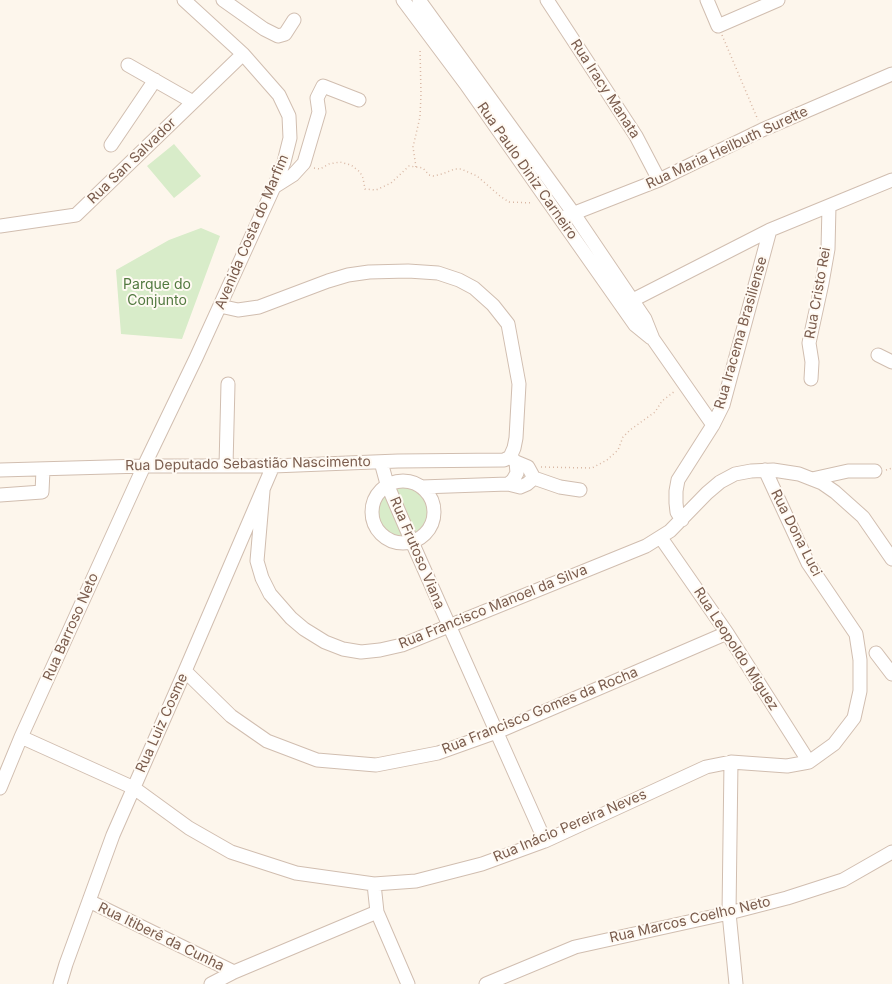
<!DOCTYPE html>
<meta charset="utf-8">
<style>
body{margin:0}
canvas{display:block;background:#fdf6ec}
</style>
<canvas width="892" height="984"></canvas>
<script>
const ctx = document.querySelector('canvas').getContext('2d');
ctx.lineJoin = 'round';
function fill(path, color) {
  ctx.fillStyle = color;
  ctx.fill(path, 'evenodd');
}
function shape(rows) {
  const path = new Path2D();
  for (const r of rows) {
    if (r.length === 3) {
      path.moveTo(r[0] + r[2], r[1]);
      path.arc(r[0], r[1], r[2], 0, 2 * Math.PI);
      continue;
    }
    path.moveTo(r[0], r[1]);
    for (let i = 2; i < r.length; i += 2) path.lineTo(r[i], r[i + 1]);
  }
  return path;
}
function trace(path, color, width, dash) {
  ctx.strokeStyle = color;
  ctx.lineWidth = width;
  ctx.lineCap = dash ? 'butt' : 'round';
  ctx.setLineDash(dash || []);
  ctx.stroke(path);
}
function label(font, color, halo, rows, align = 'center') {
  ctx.font = font + ' Inter,sans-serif';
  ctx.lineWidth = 4;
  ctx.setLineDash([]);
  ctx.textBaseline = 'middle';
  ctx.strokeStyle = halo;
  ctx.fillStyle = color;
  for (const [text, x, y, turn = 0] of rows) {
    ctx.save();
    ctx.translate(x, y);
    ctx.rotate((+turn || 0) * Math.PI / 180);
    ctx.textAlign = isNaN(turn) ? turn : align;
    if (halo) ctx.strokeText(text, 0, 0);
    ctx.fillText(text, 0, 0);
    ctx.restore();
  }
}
fill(shape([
 [174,144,201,176,174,198,147,166],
 [201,228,220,236,182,339,121,334,116,270,169,240],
 [403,512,31]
]), '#d8ecc9');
const minor = shape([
 [223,0,264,29,278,36,285,34,294,20],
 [403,0,465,83,635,325,651,338],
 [419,0,574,214,645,319,653,339,713,425],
 [547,0,636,136,659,180],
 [707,0,718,26,778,0],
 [128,65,193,102],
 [111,145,155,80],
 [274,187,293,175,304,163,319,112,317,98,323,86,359,100],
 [567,216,659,180,762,130,892,74],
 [0,226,76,215,243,54],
 [625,304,770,230,892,180],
 [878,355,892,362],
 [811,379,812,362,809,343,822,283,828,249,829,206],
 [381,462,387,484,412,542,545,841],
 [516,462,528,467,534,478],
 [226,466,228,384],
 [0,470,144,466,273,466,398,461,504,460,510,457,514,448,516,438,519,384,508,324,493,305,474,288,459,280,438,273,408,271,369,272,348,275,328,281,259,307,238,310,220,306],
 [812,479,848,471,875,471],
 [403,512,31],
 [508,484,513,480,517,473,516,462,510,457],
 [421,487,508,484,520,487,527,484,534,478,560,487,580,490],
 [263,491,257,561,262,578,270,594,291,618,304,629,325,642,343,649,361,652,380,650,402,645,646,546,670,531,707,493,720,482,735,474,751,471,773,470,799,474,822,483,835,492,863,517,892,559],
 [0,495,42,492,43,470],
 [682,520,677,512,676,503,676,491,678,480,713,425,723,405,770,230],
 [661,538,727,633,809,762],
 [876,653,892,674],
 [185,671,231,716,267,741,317,760,376,765,438,753,497,732,727,633],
 [21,737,134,788,189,828,231,852,296,873,374,884,416,881,482,864,545,841,706,767,731,762,787,766,809,762,834,744,854,718,860,691,860,660,856,634,808,563,765,470],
 [731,762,729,913,736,984],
 [0,788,21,737,144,466,196,358,274,187,284,162,290,138,289,116,279,95,243,54,184,0],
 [374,884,377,912,408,984],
 [89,901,234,972],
 [60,984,66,964,113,835,185,671,273,466],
 [211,984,234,972,377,912],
 [486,984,575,947,729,913,787,898,843,880,892,852]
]);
trace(minor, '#d1beb0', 15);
trace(shape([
 [722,35,758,120],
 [416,167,413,147,420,117,421,94,420,48],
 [314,168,320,169,329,164,340,162,351,165,360,172,363,178,365,189,376,190,391,183,409,166,423,168,429,175,433,176,442,174,455,169,461,169,477,176,500,196,509,202,533,203],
 [541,467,592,468,607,460,618,450,623,437,630,430,655,412,662,401,675,391],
 [886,470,892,468]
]), '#d9b8a5', 1.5, [1, 3]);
trace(minor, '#fff', 13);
label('14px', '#7a5c4d', '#fffaf3', [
 ["Rua Iracy Manata",605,89,57],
 ["Rua Maria Heilbuth Surette",727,148,-25],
 ["Rua San Salvador",132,161,-44],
 ["Rua Paulo Diniz Carneiro",527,171,55],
 ["Avenida Costa do Marfim",252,232,-67],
 ["Rua Cristo Rei",818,293,-80],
 ["Rua Iracema Brasiliense",741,333,-74],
 ["Rua Deputado Sebastião Nascimento",248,464,-1],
 ["Rua Dona Luci",796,533,63],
 ["Rua Frutoso Viana",417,553,67],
 ["Rua Francisco Manoel da Silva",493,607,-22],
 ["Rua Barroso Neto",71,627,-66],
 ["Rua Leopoldo Miguez",736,649,57],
 ["Rua Francisco Gomes da Rocha",540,711,-22],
 ["Rua Luiz Cosme",162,723,-66],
 ["Rua Inácio Pereira Neves",570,826,-23],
 ["Rua Marcos Coelho Neto",690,920,-13],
 ["Rua Itiberê da Cunha",161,937,26]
]);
label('14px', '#537a41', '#fffaf3', [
 ["Parque do",157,285],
 ["Conjunto",157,301]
]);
</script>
